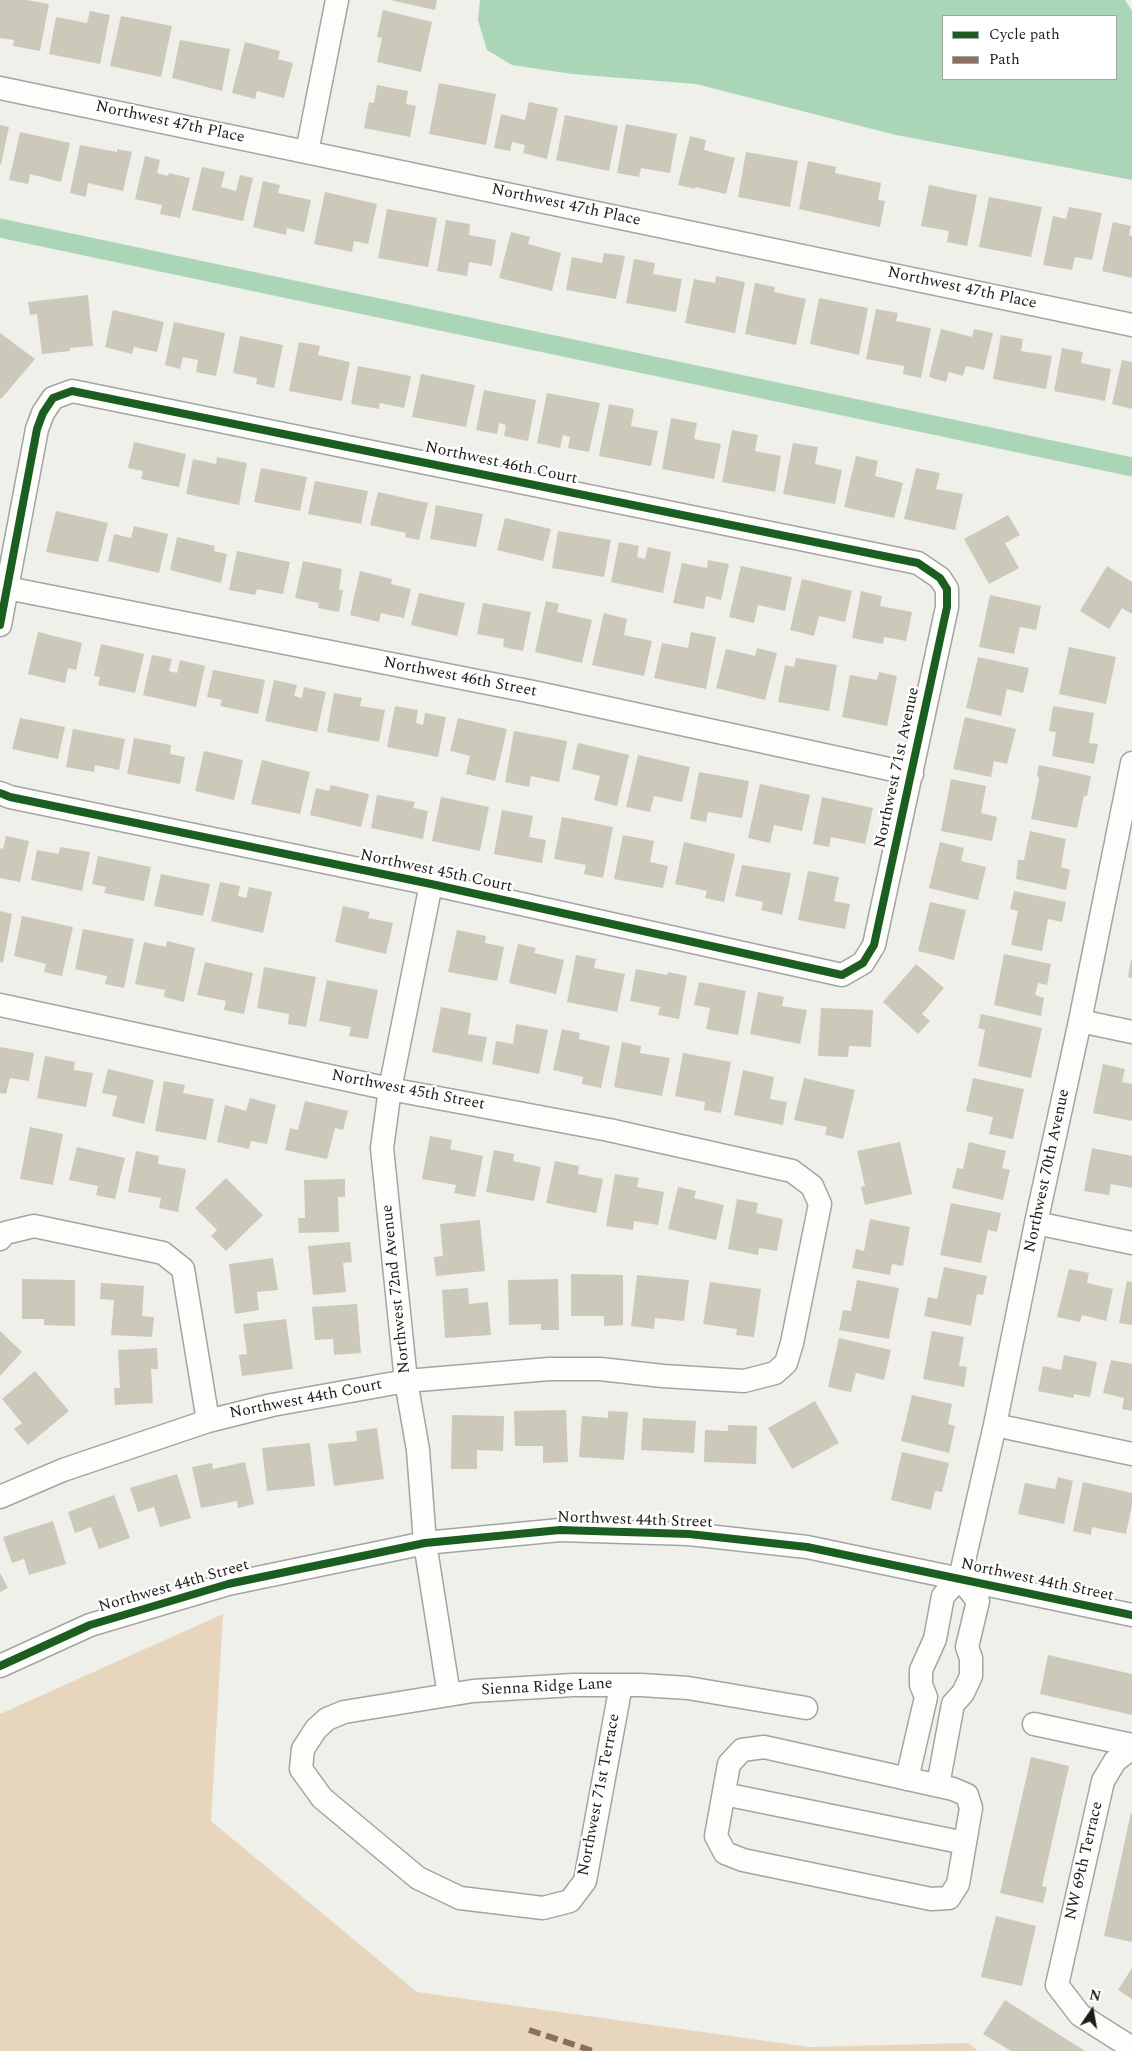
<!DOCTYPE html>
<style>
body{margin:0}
#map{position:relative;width:1132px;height:2051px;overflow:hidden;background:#eff0e9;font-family:Spectral,serif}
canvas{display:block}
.legend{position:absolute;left:942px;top:15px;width:175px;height:65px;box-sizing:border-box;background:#fff;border:1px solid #a4a5a3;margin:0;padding:6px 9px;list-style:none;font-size:15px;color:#1c1d18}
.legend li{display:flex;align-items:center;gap:10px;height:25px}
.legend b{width:25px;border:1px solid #a4a5a3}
.north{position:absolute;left:1067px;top:1986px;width:50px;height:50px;-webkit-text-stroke:4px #fff;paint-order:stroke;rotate:12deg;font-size:14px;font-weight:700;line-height:20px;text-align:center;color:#1c1d18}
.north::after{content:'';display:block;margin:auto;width:18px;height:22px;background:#1c1d18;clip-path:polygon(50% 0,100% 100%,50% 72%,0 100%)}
</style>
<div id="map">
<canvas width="1132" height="2051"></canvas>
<ul class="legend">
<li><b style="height:6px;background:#1b5e20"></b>Cycle path</li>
<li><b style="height:6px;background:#8d6e63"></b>Path</li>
</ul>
<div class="north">N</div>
</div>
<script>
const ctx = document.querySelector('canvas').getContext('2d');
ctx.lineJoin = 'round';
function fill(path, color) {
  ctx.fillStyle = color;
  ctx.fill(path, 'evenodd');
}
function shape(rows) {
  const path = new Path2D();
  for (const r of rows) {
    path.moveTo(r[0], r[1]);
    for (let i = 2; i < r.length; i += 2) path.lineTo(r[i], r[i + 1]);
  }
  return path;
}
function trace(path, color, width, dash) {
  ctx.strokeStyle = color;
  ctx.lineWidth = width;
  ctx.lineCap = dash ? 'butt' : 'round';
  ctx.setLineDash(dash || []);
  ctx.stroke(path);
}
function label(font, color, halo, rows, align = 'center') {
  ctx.font = font + ' Spectral,serif';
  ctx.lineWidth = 4.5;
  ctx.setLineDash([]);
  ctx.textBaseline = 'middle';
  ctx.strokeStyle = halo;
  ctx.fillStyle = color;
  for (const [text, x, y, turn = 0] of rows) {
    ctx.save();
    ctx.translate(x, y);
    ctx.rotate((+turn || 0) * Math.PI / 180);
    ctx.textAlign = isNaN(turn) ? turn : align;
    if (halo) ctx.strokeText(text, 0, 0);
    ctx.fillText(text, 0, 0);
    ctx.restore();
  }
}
fill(shape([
 [223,1614,211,1821,417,1992,809,2047,968,2043,978,2051,0,2051,0,1714]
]), '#e7d6bd');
fill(shape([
 [480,0,1125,0,1132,11,1132,180,896,135,696,84,572,74,512,65,487,50,478,20],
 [943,16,1116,16,1116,79,943,79]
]), '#aad5b7');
trace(shape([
 [0,228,1132,467]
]), '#aad5b7', 19);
fill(shape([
 [0,0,27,0,49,4,40,51,13,46,14,40,0,38],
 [390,0,437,0,435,10],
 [383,10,432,22,421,72,377,62,382,38,377,37],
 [90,11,110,15,100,64,49,54,56,17,87,23],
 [121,16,172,26,161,77,110,66],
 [180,40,230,49,222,91,172,78],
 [245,42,280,51,278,59,293,63,284,98,257,91,255,99,232,93],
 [439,83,496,94,486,145,429,134],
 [377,85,408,91,406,104,416,106,410,137,364,128,369,102,374,103],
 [529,102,558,108,547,159,523,153,525,145,512,142,510,151,494,148,501,114,525,120],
 [565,115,618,126,609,171,556,160],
 [626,124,677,134,670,173,641,168,639,177,617,173],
 [0,125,9,127,1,164,0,164],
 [20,132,70,143,61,182,30,174,28,184,9,180],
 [690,136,706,140,704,150,735,158,726,194,695,187,695,189,678,185],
 [80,145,117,152,117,149,132,152,123,191,88,183,86,197,70,193],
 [746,152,798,161,790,207,738,197],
 [145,156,160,160,157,173,168,176,169,173,190,178,180,218,160,214,162,205,135,199],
 [808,161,836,167,835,173,881,183,878,200,885,201,880,227,799,209],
 [202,167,225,172,221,187,236,191,240,175,253,178,243,221,192,210],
 [263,181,280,185,278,193,311,200,304,232,287,228,286,235,253,227],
 [929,185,977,195,967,246,947,242,949,231,921,226],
 [325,192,377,204,368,244,354,241,352,252,314,244],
 [989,197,1042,207,1031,257,979,247],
 [1069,207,1102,213,1092,260,1075,257,1072,270,1043,265,1053,216,1066,219],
 [387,209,437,218,428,267,378,258],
 [446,220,470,224,469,235,496,240,492,266,469,262,467,276,437,271],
 [1113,222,1131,226,1129,235,1132,236,1132,278,1102,271],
 [511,232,530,237,528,244,561,253,552,291,499,278],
 [604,253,625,256,616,299,566,290,572,257,602,263],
 [634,259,655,263,653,274,682,279,676,312,626,303],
 [716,276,745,282,735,333,685,323,694,279,715,283],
 [755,283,775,287,774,292,806,299,796,345,745,334],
 [88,295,93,346,70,348,70,351,42,354,37,314,30,315,28,302],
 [819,298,868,308,859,355,810,344],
 [876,309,898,313,896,321,931,328,921,378,903,374,904,366,866,359],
 [113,310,164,322,157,352,134,347,132,354,105,347],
 [174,322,225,333,216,376,196,372,198,360,183,357,180,369,165,365],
 [941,329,972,337,974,329,993,333,984,370,966,366,963,376,949,372,946,382,929,377],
 [0,333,35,359,1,399,0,398],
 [1001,335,1023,339,1021,351,1052,356,1046,389,993,379],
 [240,336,283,345,274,388,256,384,257,378,233,373],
 [299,342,320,346,318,355,350,362,342,401,289,391],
 [1062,348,1083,352,1081,363,1111,369,1105,401,1054,391],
 [1122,360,1132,362,1132,409,1112,404],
 [358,366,411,376,404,408,380,403,379,409,351,404],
 [421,374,475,385,466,427,412,417],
 [484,390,536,400,528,441,504,436,506,425,499,423,497,434,476,430],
 [547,393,600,403,589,452,568,448,570,437,563,435,560,448,537,443],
 [609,404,634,409,631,426,658,431,651,466,599,456],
 [671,418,697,423,694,439,721,444,714,479,662,469],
 [732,430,758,435,755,451,781,456,775,492,722,482],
 [134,442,186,454,179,487,141,479,143,471,128,468],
 [793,443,818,447,815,464,842,470,835,504,783,494],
 [856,456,878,461,875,476,903,483,894,518,844,507],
 [217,457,247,463,239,505,186,494,193,459,216,464],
 [261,468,307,477,300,511,254,502],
 [916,468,940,473,936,489,963,494,955,530,904,519],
 [315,481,368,491,361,524,308,514],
 [378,492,428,503,419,540,405,537,406,533,370,525],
 [436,505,483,514,476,547,430,539],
 [56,511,108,523,98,562,46,552],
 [1008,515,1020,535,1005,543,1019,568,989,584,964,539],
 [505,518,551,529,543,561,497,550],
 [134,526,168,534,159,573,108,561,114,534,131,538],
 [558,531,611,540,604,577,552,568],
 [177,537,215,546,214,551,227,554,221,583,170,570],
 [619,542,639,546,637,557,645,559,648,547,671,552,663,593,611,582],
 [237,551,290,562,283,594,257,589,255,595,229,590],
 [708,560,729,564,721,600,706,596,704,609,673,603,682,563,707,568],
 [303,561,342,569,339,590,343,590,339,612,318,608,319,603,295,598],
 [741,566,792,577,785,611,758,605,754,623,729,617],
 [1107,566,1132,582,1132,614,1122,608,1109,629,1080,611],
 [360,571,392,579,391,584,411,589,404,618,381,613,379,622,350,615],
 [802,579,852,591,845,622,819,616,814,636,790,630],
 [861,591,882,596,880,606,912,612,906,641,884,637,883,644,852,638],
 [419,593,465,603,457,636,411,625],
 [990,595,1041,606,1036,630,1020,627,1014,654,979,647],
 [546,601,559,604,557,612,592,620,582,663,535,652],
 [483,603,531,612,523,651,503,647,504,639,477,634],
 [604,613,627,619,624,635,652,641,644,676,592,665],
 [38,632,82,643,76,670,68,668,65,683,28,674],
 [691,632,716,637,706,689,654,678,662,643,688,648],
 [101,644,144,654,135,693,98,685,100,677,94,676],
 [1069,647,1116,657,1106,704,1059,694],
 [757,648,777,653,765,700,716,688,726,649,755,656],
 [152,655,172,659,169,671,177,673,180,660,205,666,196,707,143,695],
 [978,657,1029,668,1023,693,1007,689,1001,716,966,708],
 [796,658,837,665,829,711,778,702,785,665,794,667],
 [213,670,265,680,258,714,220,706,222,700,207,697],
 [879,672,897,676,887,726,842,717,850,675,877,680],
 [274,680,297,685,294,696,302,698,304,687,326,692,317,732,265,721],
 [334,693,362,698,360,706,385,710,379,742,327,732],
 [395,706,418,710,416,723,423,725,425,713,446,717,438,757,387,747],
 [1053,706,1094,713,1089,743,1098,744,1094,764,1052,756,1056,732,1049,731],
 [965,717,1016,729,1007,764,994,761,991,777,953,769],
 [20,718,65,727,58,759,12,749],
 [458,718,507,729,495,781,466,774,470,756,450,751],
 [73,729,125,739,119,770,95,765,94,772,66,767],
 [514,731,567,741,559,782,531,776,529,787,505,782],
 [134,738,171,745,170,754,185,757,180,784,127,774],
 [578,743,629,755,617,806,594,800,600,776,572,769],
 [204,751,243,760,234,800,195,791],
 [638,755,690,767,682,802,654,796,650,812,626,807],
 [262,760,310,772,300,814,251,804],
 [1039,765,1091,776,1087,796,1084,796,1077,828,1031,819,1039,780,1037,774],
 [699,772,749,781,742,818,708,812,706,822,690,819],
 [951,779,986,786,981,813,997,817,992,841,941,831],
 [760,784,810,795,802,831,774,825,770,843,748,838],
 [331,785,369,794,361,827,310,815,316,788,329,791],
 [377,795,415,802,413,808,428,811,423,839,371,828],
 [441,797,489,807,480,851,432,841],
 [822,797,873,808,865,844,831,837,829,847,813,844],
 [502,810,533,816,529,837,546,840,542,863,494,854],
 [562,817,613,827,603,878,584,874,586,865,554,859],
 [1030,831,1066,839,1061,867,1070,870,1066,890,1016,879,1018,860,1024,860],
 [623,835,654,841,650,862,668,866,663,888,614,879],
 [6,836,29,841,20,882,0,878,0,848,3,849],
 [684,842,735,854,724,902,705,898,707,891,675,884],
 [940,842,964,848,961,861,986,867,978,900,929,888],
 [60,847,90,852,82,891,31,880,37,850,59,854],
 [98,856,151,867,144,901,104,893,106,887,92,884],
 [742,865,791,873,782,915,761,910,763,902,735,896],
 [808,871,839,877,834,901,850,904,845,929,798,920],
 [161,874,210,884,203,916,154,906],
 [220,882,240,886,238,896,246,898,249,887,272,892,263,933,211,921],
 [1014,891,1066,902,1062,922,1048,919,1042,951,1011,945,1018,911,1010,909],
 [930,902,966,910,954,960,918,951],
 [343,906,370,912,368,918,393,923,386,954,335,942],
 [0,911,12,914,3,963,0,962],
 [22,916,73,927,62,976,44,972,46,964,14,956],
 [83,929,134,939,124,988,105,984,107,976,75,969],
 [457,930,486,936,485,943,504,947,497,981,448,972],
 [167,941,195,948,184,1002,164,997,165,990,135,984,144,942,166,947],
 [518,944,536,948,534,953,564,960,556,994,509,983],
 [1004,954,1051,964,1047,985,1038,983,1035,995,1044,998,1041,1016,994,1005],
 [576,955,596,959,594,968,625,974,617,1012,567,1002],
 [1131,960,1132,960,1132,978,1128,977],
 [205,962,253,973,244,1014,224,1010,226,1001,197,995],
 [916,964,944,988,922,1014,930,1021,918,1034,883,1002],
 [264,967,316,977,306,1027,288,1024,289,1014,257,1008],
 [636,969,667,975,668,972,687,976,679,1019,658,1015,660,1007,630,1001],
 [327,980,378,990,368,1039,349,1036,351,1027,319,1021],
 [699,982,746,991,738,1035,706,1029,710,1008,694,1005],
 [758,992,784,997,782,1006,807,1010,800,1044,750,1034],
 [441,1007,471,1013,468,1034,487,1037,482,1062,432,1052],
 [821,1008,873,1010,871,1047,849,1046,848,1057,818,1056],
 [981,1014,1042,1028,1031,1078,978,1066,985,1030,978,1028],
 [516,1024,548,1030,539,1074,492,1064,496,1041,513,1044],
 [562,1029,580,1033,579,1039,610,1046,601,1088,582,1084,583,1077,553,1070],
 [622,1042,641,1046,640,1053,670,1058,662,1096,614,1087],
 [0,1047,34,1053,29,1081,10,1078,6,1094,0,1093],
 [683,1053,731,1062,721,1113,704,1110,705,1102,675,1096],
 [45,1056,75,1062,74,1070,93,1073,86,1107,37,1098],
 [1103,1064,1125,1069,1122,1082,1132,1084,1132,1121,1093,1113],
 [108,1069,154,1080,144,1124,112,1116,117,1096,102,1093],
 [743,1070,774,1077,770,1099,787,1102,783,1125,734,1115],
 [804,1078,855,1090,843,1139,825,1135,827,1127,794,1120],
 [973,1078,1024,1089,1013,1139,989,1134,993,1117,966,1111],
 [164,1081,185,1085,183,1093,214,1099,206,1140,155,1131],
 [250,1098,276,1105,267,1144,251,1141,249,1149,217,1142,225,1105,246,1111],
 [305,1101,348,1111,343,1130,335,1128,327,1159,285,1150,290,1128,298,1130],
 [30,1127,63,1134,53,1185,20,1179],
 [430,1136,452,1140,450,1149,483,1156,475,1197,454,1193,456,1185,422,1179],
 [900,1142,912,1194,865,1205,861,1187,865,1186,857,1151],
 [969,1142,1006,1151,1002,1168,1010,1170,1003,1200,952,1188,957,1168,963,1169],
 [77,1147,125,1158,115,1199,96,1195,98,1186,69,1180],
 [1092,1148,1132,1156,1132,1188,1111,1184,1109,1195,1084,1191],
 [494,1150,514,1154,513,1161,541,1167,534,1201,486,1192],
 [136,1151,159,1156,158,1164,186,1169,178,1212,159,1208,161,1198,128,1192],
 [555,1161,579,1166,578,1174,603,1179,596,1213,546,1203],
 [615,1174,639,1178,637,1187,664,1192,658,1225,634,1221,633,1230,606,1226],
 [226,1178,263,1215,226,1251,211,1236,217,1230,195,1208],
 [345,1179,345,1197,338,1197,339,1232,299,1233,298,1218,305,1218,304,1180],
 [678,1187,696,1191,694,1198,724,1205,716,1240,668,1229],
 [737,1199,758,1203,756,1213,783,1219,777,1251,759,1248,758,1255,728,1249],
 [951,1203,1001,1213,997,1232,988,1230,981,1263,940,1255],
 [870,1219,910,1227,903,1266,892,1264,890,1275,852,1268,856,1249,864,1251],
 [480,1220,485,1271,436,1276,434,1257,443,1256,440,1224],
 [350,1242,352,1262,343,1263,346,1292,313,1295,308,1246],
 [273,1258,278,1290,257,1292,259,1310,235,1314,229,1264],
 [944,1267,987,1276,983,1295,977,1294,971,1326,924,1316,928,1297,937,1299],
 [1069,1269,1089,1273,1087,1283,1113,1289,1106,1321,1082,1315,1080,1322,1057,1317],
 [571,1274,623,1275,623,1325,604,1326,604,1316,571,1316],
 [637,1275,689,1280,684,1321,655,1318,654,1329,631,1326],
 [22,1279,75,1280,75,1326,44,1325,44,1319,22,1319],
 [558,1279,559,1330,541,1330,541,1324,509,1325,508,1280],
 [857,1280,899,1288,889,1339,839,1330,843,1310,851,1311],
 [1127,1281,1132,1282,1132,1325,1119,1323],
 [710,1282,761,1289,754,1337,736,1335,737,1329,703,1324],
 [101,1283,144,1286,142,1316,154,1317,152,1337,111,1335,114,1300,100,1299],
 [468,1288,469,1304,488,1302,491,1335,445,1338,442,1290],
 [357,1304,361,1353,334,1355,333,1339,315,1340,312,1307],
 [286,1319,293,1369,242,1376,239,1355,247,1354,243,1324],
 [0,1331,22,1352,0,1376],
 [932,1331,964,1337,959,1366,967,1367,964,1387,923,1379],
 [839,1338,891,1350,884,1380,856,1373,851,1392,828,1387],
 [157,1348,158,1369,151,1369,153,1403,115,1405,114,1388,120,1388,118,1350],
 [1064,1355,1097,1362,1090,1397,1074,1394,1073,1398,1038,1391,1043,1366,1061,1370],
 [1111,1360,1132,1364,1132,1411,1122,1409,1124,1398,1103,1393],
 [35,1371,69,1411,28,1445,14,1429,22,1423,2,1399],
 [912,1395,952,1404,948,1424,955,1426,949,1453,901,1441],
 [815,1401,839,1443,792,1469,768,1428],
 [566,1410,568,1462,543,1463,543,1446,515,1446,514,1411],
 [608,1411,628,1412,624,1460,579,1457,582,1416,608,1418],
 [452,1415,504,1416,503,1451,477,1450,477,1469,451,1469],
 [643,1418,696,1421,694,1453,641,1450],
 [728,1425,757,1426,756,1464,704,1462,705,1430,728,1431],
 [377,1428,384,1479,334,1486,328,1444,357,1441,356,1431],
 [310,1443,315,1486,267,1491,262,1448],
 [902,1452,949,1463,942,1492,935,1491,931,1510,891,1500],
 [245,1462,254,1504,238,1508,237,1501,201,1508,192,1467,212,1463,213,1469],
 [177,1474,191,1518,160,1527,154,1507,138,1512,130,1488],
 [1058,1477,1073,1481,1064,1524,1018,1514,1025,1483,1055,1489],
 [1083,1482,1132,1493,1132,1505,1126,1534,1092,1527,1091,1535,1073,1531],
 [114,1495,130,1538,99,1549,91,1527,75,1533,68,1512],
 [53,1521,66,1564,29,1575,24,1559,12,1563,3,1537],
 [0,1573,8,1588,0,1592],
 [1048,1655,1132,1674,1132,1715,1040,1694],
 [1031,1757,1069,1766,1042,1886,1047,1887,1043,1903,1000,1893],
 [1131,1813,1132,1813,1132,1942,1104,1936],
 [996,1916,1036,1926,1022,1986,981,1977],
 [1132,1968,1132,1999,1118,1990],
 [1005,2000,1085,2051,1011,2051,983,2034]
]), '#ccc9ba');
const minor = shape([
 [0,88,1132,325],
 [307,152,337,0],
 [7,588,538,693,912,774],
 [0,625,37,429,43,413,53,398,72,391,918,563,940,578,947,589,947,607,874,945,863,963,842,975,431,884,10,797,0,793],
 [431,884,390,1089,382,1148,406,1381,418,1450,425,1543,449,1695],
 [0,1005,390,1089,609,1130,792,1171,812,1186,820,1204,792,1343,786,1363,775,1373,744,1381,663,1376,600,1369,549,1369,406,1381,272,1405,208,1421,63,1470,0,1497],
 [1080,1021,1132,1032],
 [1036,1223,1132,1243],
 [0,1239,5,1233,34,1226,163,1253,183,1269,208,1421],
 [995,1425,1132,1454],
 [0,1666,90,1625,228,1584,425,1543,560,1530,689,1534,807,1547,1132,1615],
 [621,1685,585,1881,570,1901,543,1908,460,1898,418,1878,322,1798,301,1769,303,1749,316,1729,327,1719,344,1712,473,1691,573,1685,641,1685,688,1688,806,1708],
 [1034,1724,1132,1745],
 [764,1747,953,1789,967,1795,971,1808,958,1884,949,1898,931,1899,743,1860,725,1853,716,1836,729,1764,742,1750,764,1747],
 [1132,1748,1115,1761,1103,1781,1057,1985,1080,2015,1132,2048],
 [907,1779,926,1697,921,1685,921,1670,935,1639,943,1596,960,1578,995,1425,1036,1223,1080,1021,1132,763],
 [938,1785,953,1704,963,1693,971,1676,971,1658,967,1647,978,1601,960,1578],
 [724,1794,965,1843]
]);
trace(minor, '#a4a5a0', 25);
trace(minor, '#fdfdfc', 22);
trace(shape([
 [529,2030,593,2051]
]), '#8d6e63', 6, [12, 6]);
trace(shape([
 [0,625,37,429,43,413,53,398,72,391,918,563,940,578,947,589,947,607,874,945,863,963,842,975,431,884,10,797,0,793],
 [0,1666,90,1625,228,1584,425,1543,560,1530,689,1534,807,1547,1132,1615]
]), '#1b5e20', 8);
label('16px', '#1c1d18', '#fff', [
 ["Northwest 47th Place",170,123,12],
 ["Northwest 47th Place",566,206,12],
 ["Northwest 47th Place",962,289,12],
 ["Northwest 46th Court",501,464,12],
 ["Northwest 46th Street",460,678,11],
 ["Northwest 71st Avenue",898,768,-78],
 ["Northwest 45th Court",436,872,12],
 ["Northwest 45th Street",408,1091,11],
 ["Northwest 70th Avenue",1048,1171,-78],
 ["Northwest 72nd Avenue",397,1289,-96],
 ["Northwest 44th Court",306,1400,-11],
 ["Northwest 44th Street",635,1521,2],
 ["Northwest 44th Street",1037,1581,12],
 ["Northwest 44th Street",174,1587,-16],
 ["Sienna Ridge Lane",547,1688,-3],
 ["Northwest 71st Terrace",600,1795,-79],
 ["NW 69th Terrace",1085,1861,-77]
]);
</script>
